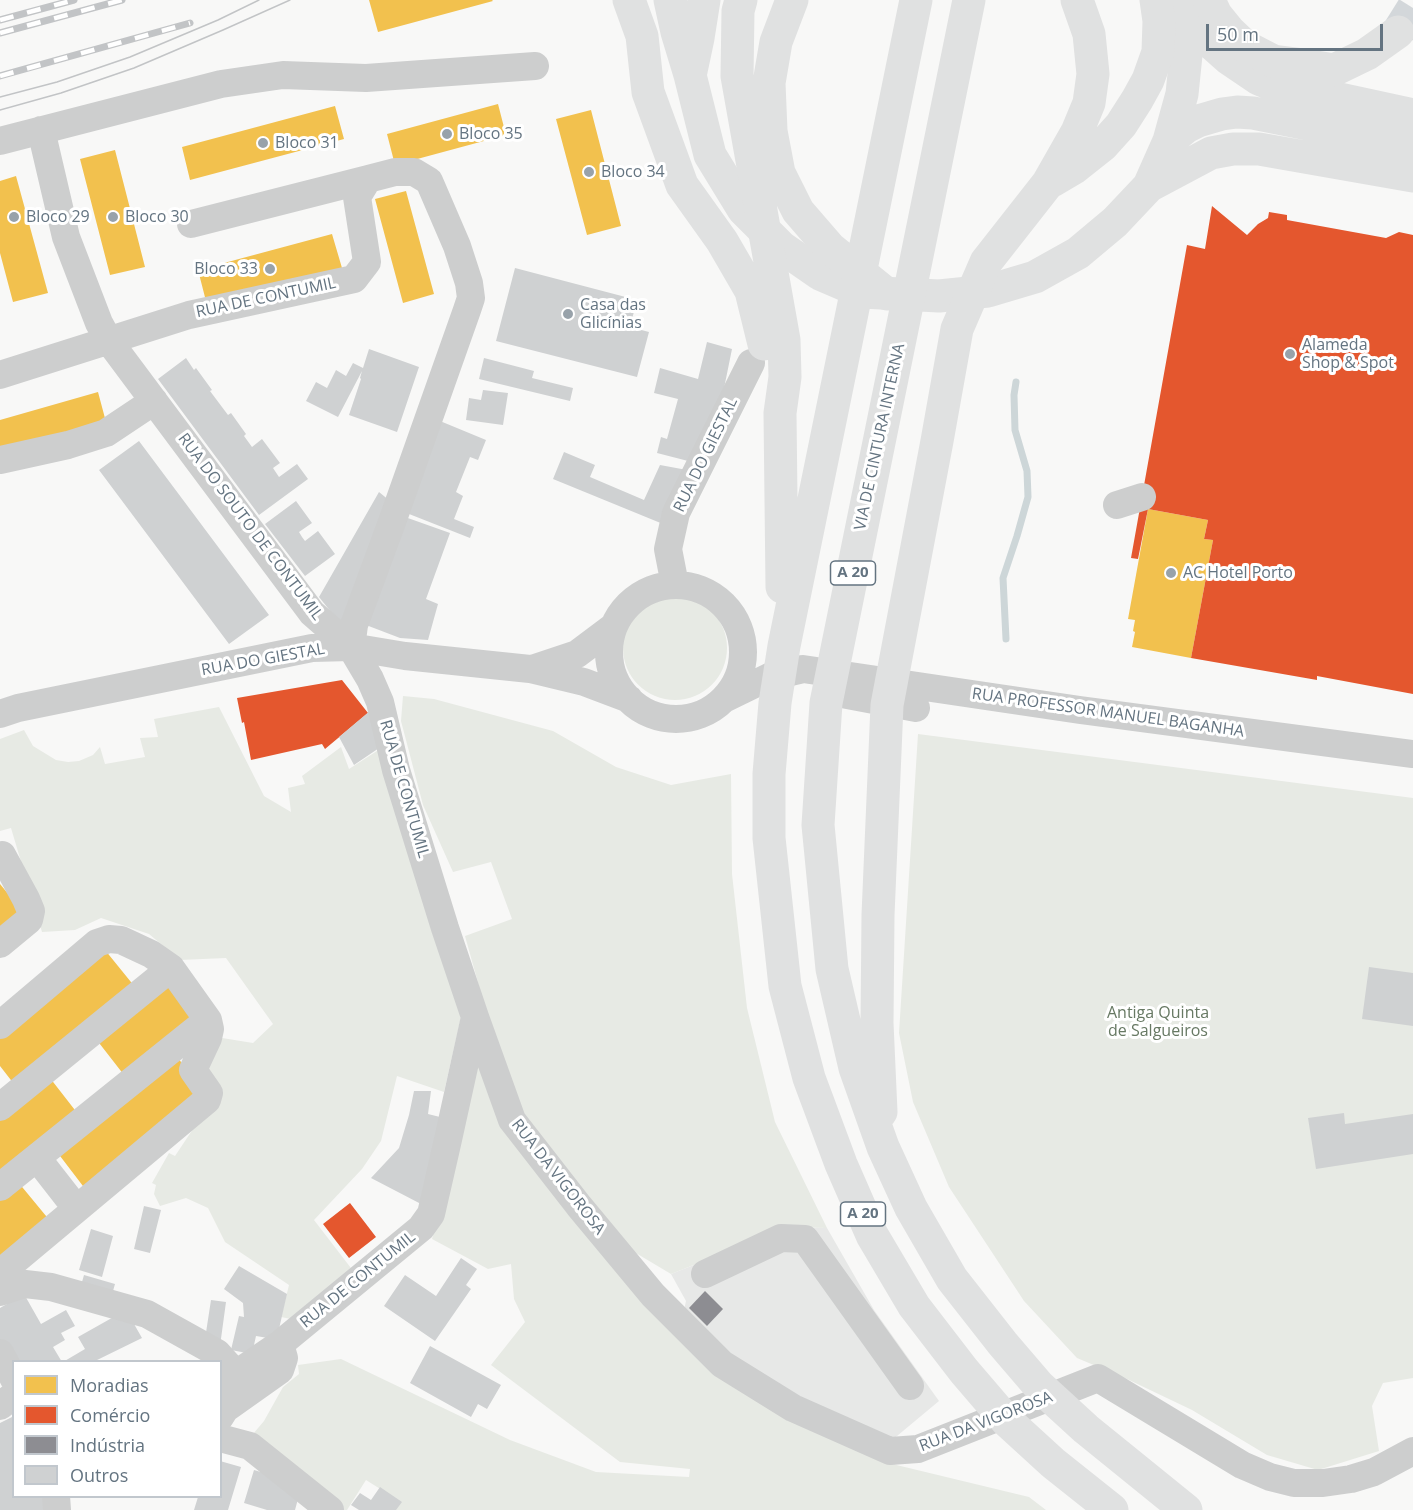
<!DOCTYPE html>
<meta charset="utf-8">
<style>
body{margin:0}
#map{position:relative;width:1413px;height:1510px;overflow:hidden;background:#f8f8f7;font-family:"Open Sans",sans-serif}
canvas{display:block}
.legend{position:absolute;left:12px;top:1360px;width:210px;height:138px;box-sizing:border-box;background:#fff;border:2px solid #c1c7cd;margin:0;padding:8px 10px;list-style:none;font-size:18px;color:#647481}
.legend li{display:flex;align-items:center;gap:12px;height:30px}
.legend b{width:30px;border:2px solid #c1c7cd}
.scale{position:absolute;left:1206px;top:24px;width:177px;height:27px;box-sizing:border-box;border:3px solid #647481;border-top:0;padding-left:8px;font-size:18px;line-height:21px;white-space:nowrap;color:#647481;-webkit-text-stroke:4px #fff;paint-order:stroke}
</style>
<div id="map">
<canvas width="1413" height="1510"></canvas>
<ul class="legend">
<li><b style="height:16px;background:#f2c14e"></b>Moradias</li>
<li><b style="height:16px;background:#e4572e"></b>Comércio</li>
<li><b style="height:16px;background:#8d8d92"></b>Indústria</li>
<li><b style="height:16px;background:#cfd1d2"></b>Outros</li>
</ul>
<div class="scale">50 m</div>
</div>
<script>
const ctx = document.querySelector('canvas').getContext('2d');
ctx.lineJoin = 'round';
function fill(path, color) {
  ctx.fillStyle = color;
  ctx.fill(path, 'evenodd');
}
function shape(rows) {
  const path = new Path2D();
  for (const r of rows) {
    if (r.length === 3) {
      path.moveTo(r[0] + r[2], r[1]);
      path.arc(r[0], r[1], r[2], 0, 2 * Math.PI);
      continue;
    }
    path.moveTo(r[0], r[1]);
    for (let i = 2; i < r.length; i += 2) path.lineTo(r[i], r[i + 1]);
  }
  return path;
}
function trace(path, color, width, dash) {
  ctx.strokeStyle = color;
  ctx.lineWidth = width;
  ctx.lineCap = dash ? 'butt' : 'round';
  ctx.setLineDash(dash || []);
  ctx.stroke(path);
}
function label(font, color, halo, rows, align = 'center') {
  ctx.font = font + ' "Open Sans",sans-serif';
  ctx.lineWidth = 6;
  ctx.setLineDash([]);
  ctx.textBaseline = 'middle';
  ctx.strokeStyle = halo;
  ctx.fillStyle = color;
  for (const [text, x, y, turn = 0] of rows) {
    ctx.save();
    ctx.translate(x, y);
    ctx.rotate((+turn || 0) * Math.PI / 180);
    ctx.textAlign = isNaN(turn) ? turn : align;
    if (halo) ctx.strokeText(text, 0, 0);
    ctx.fillText(text, 0, 0);
    ctx.restore();
  }
}
fill(shape([
 [789,1227,827,1228,874,1310,939,1401,891,1441,801,1401,732,1355,684,1310,686,1301,671,1274]
]), '#e7e8e7');
fill(shape([
 [675,648,52],
 [403,696,434,699,553,731,616,767,671,785,731,774,732,874,747,1008,775,1122,827,1228,789,1227,671,1274,619,1243,523,1121,501,1065,465,936,512,919,491,862,453,872,423,805,401,721],
 [219,707,264,796,291,812,288,788,305,784,302,776,341,747,349,769,380,749,463,1008,444,1092,397,1076,381,1141,362,1169,314,1220,354,1272,291,1319,281,1317,289,1285,225,1242,208,1208,186,1198,160,1206,154,1194,156,1185,152,1183,169,1153,175,1156,193,1129,198,1072,216,1037,253,1043,273,1024,226,958,180,960,149,934,101,918,75,930,42,932,11,828,0,831,0,739,24,730,33,746,56,760,68,762,79,761,93,755,100,747,105,764,145,757,140,738,158,737,154,719],
 [918,734,1413,798,1413,1378,1383,1383,1372,1406,1379,1451,1318,1470,1267,1455,1192,1410,1127,1379,1077,1358,1024,1301,949,1187,913,1102,899,1033],
 [477,1059,628,1285,884,1462,1029,1497,1046,1510,388,1510,393,1497,366,1480,347,1510,340,1510,253,1434,264,1421,283,1387,299,1374,298,1365,341,1359,510,1440,596,1472,689,1477,690,1469,620,1462,491,1365,525,1322,514,1299,511,1264,488,1269,432,1239]
]), '#e7eae4');
fill(shape([
 [369,0,492,0,493,1,378,32],
 [498,104,506,135,395,165,387,134],
 [335,106,344,139,190,180,182,147],
 [591,110,621,226,587,235,556,119],
 [115,150,145,267,110,275,80,159],
 [16,176,48,293,13,302,0,253,0,181],
 [406,191,434,294,403,303,375,199],
 [332,234,342,268,207,305,198,270],
 [98,392,106,422,0,452,0,420],
 [1148,509,1208,520,1204,539,1213,540,1191,658,1132,647,1135,632,1133,631,1135,620,1128,619],
 [0,884,23,912,0,930],
 [105,950,135,987,14,1084,0,1066,0,1034],
 [169,983,197,1019,124,1075,96,1039],
 [177,1057,207,1094,86,1190,57,1152],
 [50,1078,78,1114,0,1176,0,1117],
 [18,1182,51,1222,0,1265,0,1197]
]), '#f2c14e');
fill(shape([
 [1212,206,1247,235,1258,224,1268,218,1269,212,1287,215,1287,220,1386,238,1399,232,1413,235,1413,694,1317,676,1317,680,1191,658,1213,540,1204,539,1208,520,1148,509,1138,559,1131,558,1187,245,1205,249],
 [342,680,368,713,325,749,322,744,251,760,244,722,242,723,237,698],
 [350,1203,376,1237,349,1258,323,1224]
]), '#e4572e');
fill(shape([
 [705,1291,723,1309,707,1326,689,1308]
]), '#8d8d92');
trace(shape([
 [1006,639,1003,578,1017,536,1028,497,1027,471,1015,430,1014,395,1016,382]
]), '#cdd6d8', 7);
fill(shape([
 [515,268,637,300,630,327,649,332,637,377,496,341],
 [707,342,732,349,720,408,692,462,657,453,661,437,667,439,678,399,654,393,660,368,698,379],
 [369,349,419,367,397,432,349,415,361,379,360,378,362,371,338,417,306,401,316,382,327,388,336,370,346,376,353,363,363,368],
 [186,358,194,370,196,368,212,390,210,391,228,415,231,413,246,434,244,436,252,447,262,439,280,463,273,468,279,477,297,464,308,479,259,515,158,379],
 [484,358,534,371,532,378,573,388,570,401,479,379],
 [483,390,508,393,503,425,466,420,469,398,481,400],
 [440,421,486,440,478,460,470,457,456,492,463,496,454,519,474,527,470,538,404,512],
 [139,441,269,615,229,644,99,470],
 [564,452,595,465,590,477,644,500,660,465,687,470,663,524,553,479],
 [379,492,390,501,349,620,339,622,319,597],
 [296,501,312,523,299,532,302,537,305,541,318,531,335,554,305,576,265,524],
 [405,517,450,533,426,599,438,604,428,640,400,638,366,625],
 [371,710,382,746,354,765,339,737],
 [1369,967,1413,973,1413,1026,1362,1019],
 [414,1091,431,1091,428,1114,440,1117,421,1204,371,1178,399,1148,409,1115],
 [1344,1113,1345,1124,1413,1114,1413,1154,1316,1169,1308,1118],
 [144,1206,161,1210,150,1253,134,1249],
 [91,1229,113,1236,102,1277,79,1270],
 [461,1258,477,1269,466,1285,471,1289,435,1341,384,1306,405,1275,436,1296],
 [239,1266,287,1294,279,1329,268,1338,256,1336,252,1354,231,1350,239,1316,244,1317,243,1303,224,1289],
 [84,1275,115,1284,111,1298,80,1289],
 [24,1294,41,1324,66,1310,75,1326,61,1333,65,1340,53,1347,62,1362,14,1362,0,1343,0,1308],
 [211,1300,226,1302,220,1346,205,1339],
 [126,1310,142,1338,93,1362,63,1362,85,1349,78,1337],
 [430,1346,501,1385,487,1409,478,1404,471,1417,410,1383],
 [14,1416,14,1496,44,1497,45,1510,0,1510,0,1423],
 [220,1461,241,1467,228,1510,194,1510,198,1497,220,1497],
 [254,1470,302,1484,295,1510,267,1510,244,1503],
 [380,1487,402,1502,396,1510,359,1510,351,1505,360,1493,371,1500]
]), '#cfd1d2');
trace(shape([
 [1398,32,1413,8]
]), '#d3d7da', 33, [33, 16]);
trace(shape([
 [41,130,66,237,99,323,109,341,312,613,351,647],
 [0,141,221,84,283,75,366,78,535,66],
 [191,224,368,179],
 [0,375,189,315,354,279,367,262,357,197,368,179,395,172,414,172,429,181,457,246,469,283,471,298,467,310,392,522,354,625,351,647,370,679,380,702,396,770,445,928,475,1017,447,1144,431,1214,421,1228,280,1344,236,1374,220,1382],
 [0,460,68,445,106,433,154,401],
 [1117,505,1142,497],
 [675,585,668,549,676,513,751,363],
 [676,652,67],
 [532,669,577,654,613,627],
 [830,685,842,694,916,708],
 [724,699,769,677,803,669,1080,710,1413,754],
 [0,714,18,708,312,648,351,647,405,656,530,669,584,682,629,699],
 [0,857,2,855,26,899,31,911,29,920,0,944],
 [171,968,208,1020],
 [475,1017,512,1120,579,1206,653,1295,722,1364,793,1408,890,1451,918,1449,1098,1378,1242,1465,1270,1477,1294,1483,1323,1483,1351,1479,1374,1472,1413,1451],
 [0,1025,97,943,109,939,121,940,151,954,171,968,0,1107],
 [37,1158,76,1208],
 [0,1187,208,1020,210,1029,208,1038,193,1070,209,1093,207,1100,0,1273],
 [705,1274,781,1238,805,1239,910,1386],
 [0,1292,25,1284,51,1287,147,1314,217,1353,236,1374],
 [0,1353,14,1379],
 [0,1406,14,1395],
 [220,1417,225,1409,280,1370,284,1358,280,1344],
 [220,1438,250,1446,330,1510],
 [56,1496,57,1510]
]), '#cdcece', 28);
trace(shape([
 [670,0,677,32,690,75,710,155,743,209,781,247,820,274,862,292,939,296,988,291,1035,277,1078,253,1115,222,1149,186,1169,141,1182,94,1187,45,1181,0],
 [1184,1,1210,42,1228,58,1259,79,1271,84,1413,115],
 [691,71,698,38,704,0],
 [1169,141,1186,127,1198,121,1222,114,1237,112,1253,113,1413,145],
 [1149,186,1211,153,1233,149,1259,149,1413,176]
]), '#e0e1e1', 33);
trace(shape([
 [629,0,642,36,648,92,682,185,722,241,751,291,764,344],
 [741,0,738,11,737,76,784,340,785,377,780,413,782,587],
 [792,0,776,42,769,83,771,131,779,173,798,211,830,248,887,294],
 [916,0,784,646,775,703,769,774,769,838,785,986,809,1078,841,1164,872,1235,914,1306,964,1371,1006,1420,1053,1463,1112,1510],
 [969,0,826,703,818,825,832,969,855,1068,883,1147,911,1208,952,1279,1003,1344,1039,1386,1086,1429,1186,1510],
 [1209,0,1216,15,1229,31,1246,47,1273,61,1304,65,1334,70,1367,54,1398,32],
 [1052,181,1074,168,1103,145,1121,125,1137,100,1148,80,1158,52,1159,21,1156,0],
 [881,1112,877,1023,878,915,887,705,937,441,957,329,986,262,1048,183,1077,132,1089,103,1093,74,1089,34,1077,0]
]), '#e0e1e1', 33);
trace(shape([
 [0,97,57,82,130,57,218,20,259,0],
 [0,110,61,93,134,68,223,30,290,0]
]), '#c2c4c6', 1.5);
const rail = shape([
 [0,20,74,0],
 [0,33,122,0],
 [0,76,190,23]
]);
trace(rail, '#c2c4c6', 7);
trace(rail, '#fff', 4.5, [14]);
for (const [x, y, r, color] of [
 [447,134,6,"#98a2aa"],
 [263,143,6,"#98a2aa"],
 [589,172,6,"#98a2aa"],
 [14,217,6,"#98a2aa"],
 [113,217,6,"#98a2aa"],
 [270,269,6,"#98a2aa"],
 [568,314,6,"#98a2aa"],
 [1290,354,6,"#98a2aa"],
 [1171,573,6,"#98a2aa"]
]) {
  const dot = new Path2D();
  dot.arc(x, y, r, 0, 2 * Math.PI);
  ctx.fillStyle = color;
  ctx.fill(dot);
  trace(dot, '#fff', 2);
}
for (const [x, y, w] of [
 [853,573,45],
 [863,1214,45]
]) {
  const box = new Path2D();
  box.roundRect(x - w / 2, y - 12, w, 24, 4.5);
  ctx.fillStyle = '#fff';
  ctx.fill(box);
  trace(box, '#647481', 1.5);
}
label('bold 15px', '#647481', null, [
 ["A 20",853,573],
 ["A 20",863,1214]
]);
label('16px', '#647481', '#fff', [
 ["Bloco 35",459,134],
 ["Bloco 31",275,143],
 ["Bloco 34",601,172],
 ["Bloco 29",26,217],
 ["Bloco 30",125,217],
 ["Bloco 33",258,269,"right"],
 ["Casa das",580,305],
 ["Glicínias",580,323],
 ["Alameda",1302,345],
 ["Shop & Spot",1302,363],
 ["AC Hotel Porto",1183,573]
], 'left');
label('16px', '#647481', '#fff', [
 ["RUA DE CONTUMIL",266,298,-12],
 ["VIA DE CINTURA INTERNA",880,437,-78],
 ["RUA DO GIESTAL",706,455,-64],
 ["RUA DO SOUTO DE CONTUMIL",250,527,53],
 ["RUA DO GIESTAL",263,660,-10],
 ["RUA PROFESSOR MANUEL BAGANHA",1108,713,8],
 ["RUA DE CONTUMIL",404,789,74],
 ["RUA DA VIGOROSA",558,1177,52],
 ["RUA DE CONTUMIL",358,1280,-39],
 ["RUA DA VIGOROSA",986,1422,-21]
]);
label('16px', '#677963', '#fff', [
 ["Antiga Quinta",1158,1013],
 ["de Salgueiros",1158,1031]
]);
</script>
